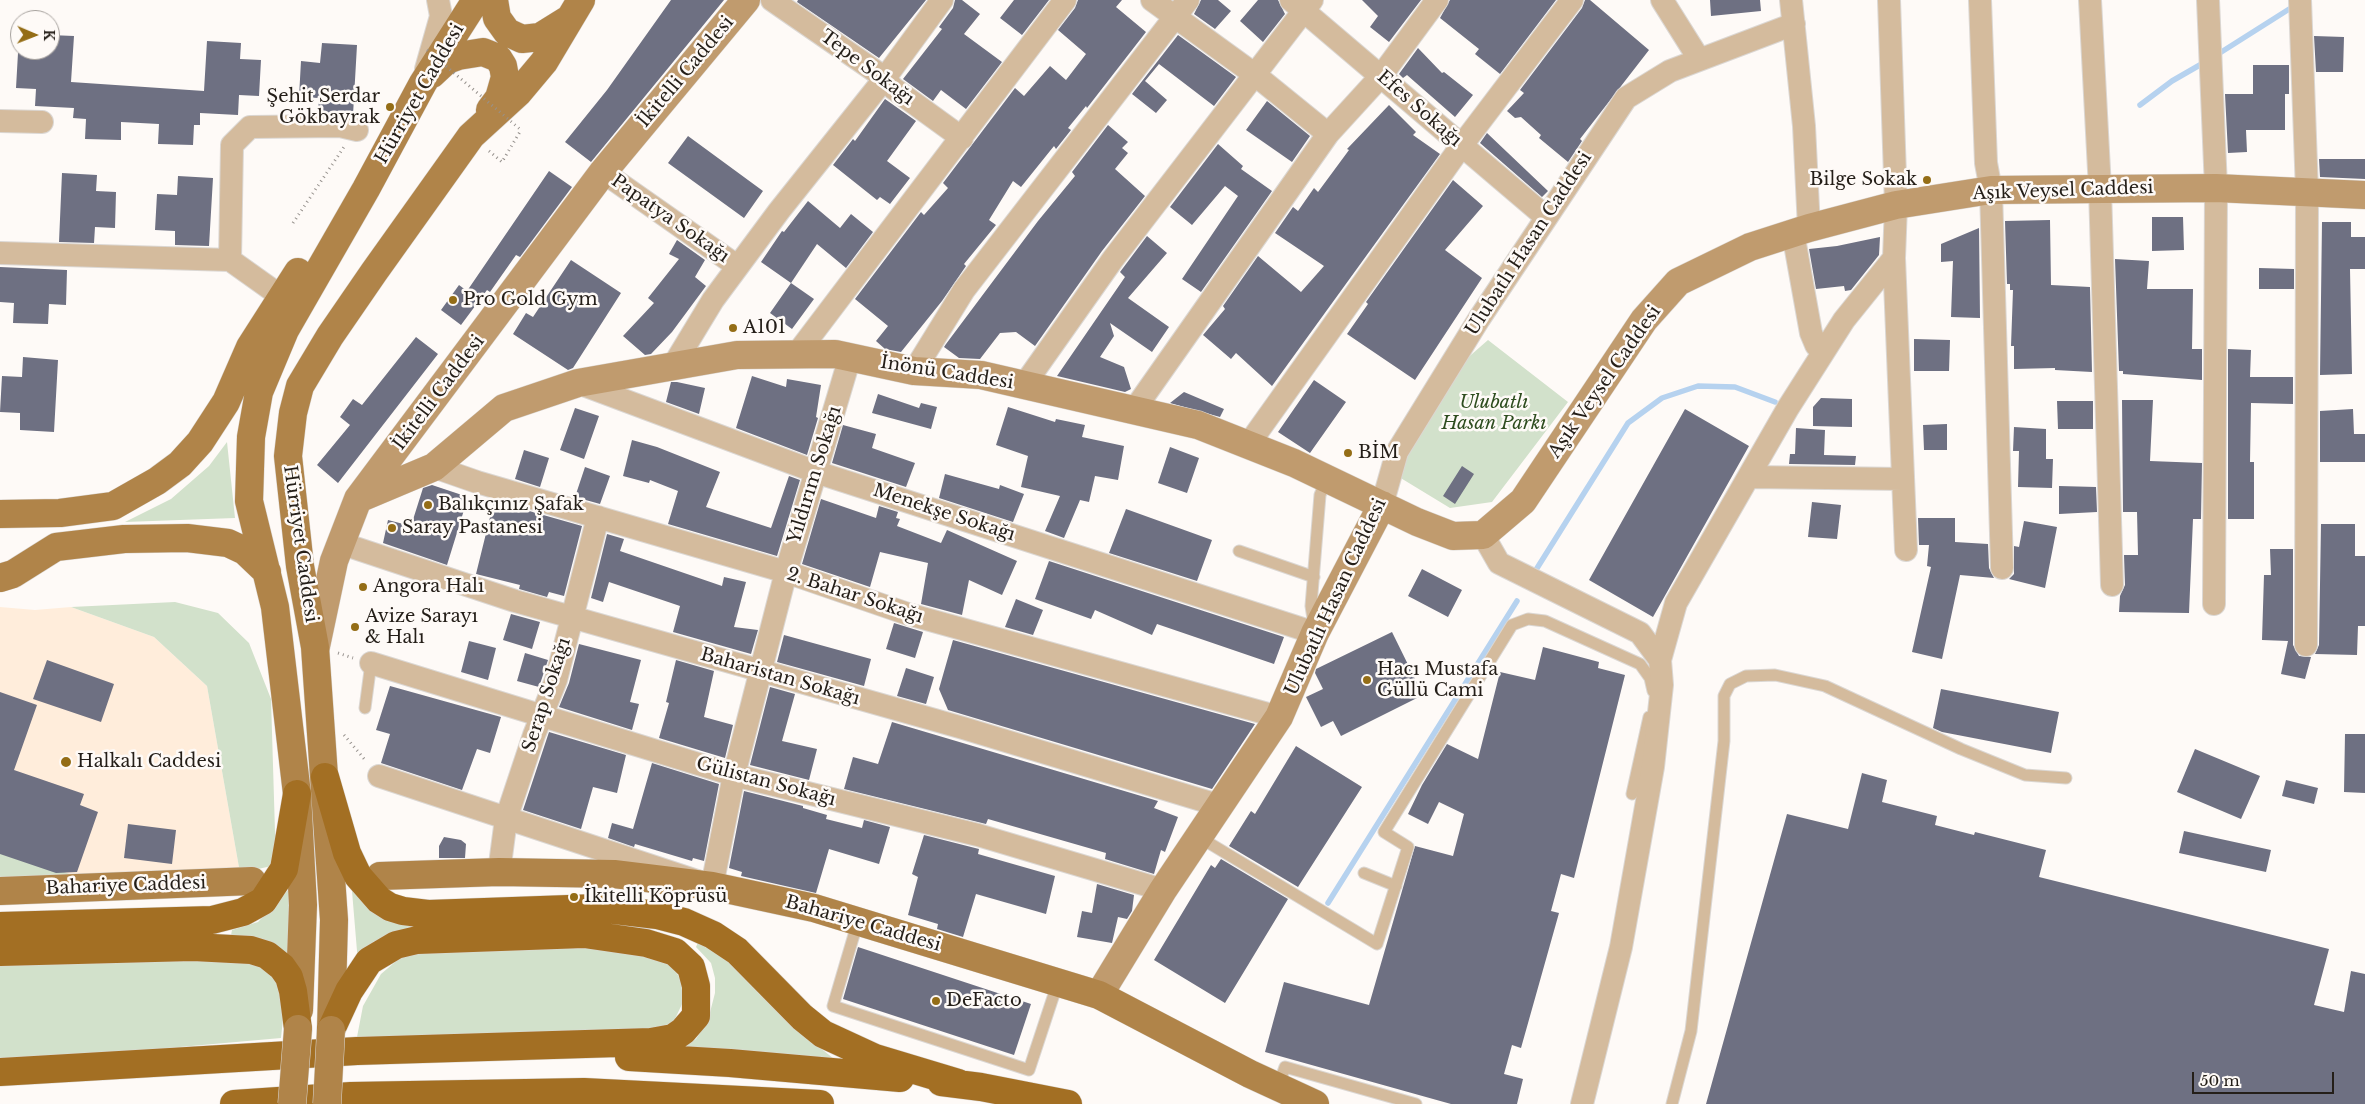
<!DOCTYPE html>
<meta charset="utf-8">
<style>
body{margin:0}
#map{position:relative;width:2365px;height:1104px;overflow:hidden;background:#fefaf7;font-family:"Libre Baskerville",serif}
canvas{display:block}
.north{position:absolute;left:10px;top:10px;width:50px;height:50px;box-sizing:border-box;background:#fefaf7;border:1px solid #a7a29e;border-radius:50%;rotate:91deg;font-size:14px;font-weight:700;line-height:20px;text-align:center;color:#241e18}
.north::after{content:'';display:block;margin:auto;width:18px;height:22px;background:#946d16;clip-path:polygon(50% 0,100% 100%,50% 72%,0 100%)}
.scale{position:absolute;left:2192px;top:1072px;width:142px;height:22px;box-sizing:border-box;border:2px solid #241e18;border-top:0;padding-left:6px;font-size:15px;line-height:18px;white-space:nowrap;color:#241e18;-webkit-text-stroke:4px #fefaf7;paint-order:stroke}
</style>
<div id="map">
<canvas width="2365" height="1104"></canvas>
<div class="north">K</div>
<div class="scale">50 m</div>
</div>
<script>
const ctx = document.querySelector('canvas').getContext('2d');
ctx.lineJoin = 'round';
function fill(path, color) {
  ctx.fillStyle = color;
  ctx.fill(path, 'evenodd');
}
function shape(rows) {
  const path = new Path2D();
  for (const r of rows) {
    path.moveTo(r[0], r[1]);
    for (let i = 2; i < r.length; i += 2) path.lineTo(r[i], r[i + 1]);
  }
  return path;
}
function trace(path, color, width, dash) {
  ctx.strokeStyle = color;
  ctx.lineWidth = width;
  ctx.lineCap = dash ? 'butt' : 'round';
  ctx.setLineDash(dash || []);
  ctx.stroke(path);
}
function label(font, color, halo, rows, align = 'center') {
  ctx.font = font + ' "Libre Baskerville",serif';
  ctx.lineWidth = 5;
  ctx.setLineDash([]);
  ctx.textBaseline = 'middle';
  ctx.strokeStyle = halo;
  ctx.fillStyle = color;
  for (const [text, x, y, turn = 0] of rows) {
    ctx.save();
    ctx.translate(x, y);
    ctx.rotate((+turn || 0) * Math.PI / 180);
    ctx.textAlign = isNaN(turn) ? turn : align;
    if (halo) ctx.strokeText(text, 0, 0);
    ctx.fillText(text, 0, 0);
    ctx.restore();
  }
}
fill(shape([
 [0,607,35,610,71,607,154,637,207,686,240,873,84,880,0,866]
]), '#ffeddb');
fill(shape([
 [1488,340,1568,402,1492,502,1450,508,1399,477,1400,460,1464,361],
 [227,442,235,518,125,522,171,499,209,466],
 [175,602,218,613,249,643,271,699,276,865,240,873,207,686,154,637,71,607],
 [0,846,84,880,0,879],
 [351,879,387,914,412,926,382,944,358,963],
 [293,885,293,964,230,941,232,930,258,922],
 [700,938,716,950,797,1029,834,1059,680,1050,696,1039,708,1020,715,993,715,978,711,963,696,947],
 [625,948,671,964,681,980,683,1002,674,1021,652,1033,357,1037,363,1006,381,974,401,957,432,950],
 [247,960,270,969,286,989,281,1038,0,1063,0,964]
]), '#d2e1cb');
trace(shape([
 [2215,56,2294,6],
 [2140,105,2172,81,2205,62],
 [1534,573,1628,423,1662,398,1698,386,1735,387,1775,402],
 [1328,903,1517,601]
]), '#b6d2ef', 5.5);
fill(shape([
 [671,0,724,0,591,162,565,142,607,90],
 [798,0,926,0,879,58,797,2],
 [955,0,962,0,980,14,964,34,1002,62,966,109,941,90,933,101,903,79,942,29,939,27,953,8],
 [1014,0,1049,0,1022,35,1000,18],
 [1078,0,1122,0,1116,7,1146,32,1087,108,1086,106,1068,128,1071,130,1056,149,1054,146,1021,187,1013,181,989,220,996,225,964,264,966,266,942,301,901,352,885,349,876,341,888,326,855,299,921,212,924,215,948,188,943,183,1015,88,1024,96,1050,66,1066,80,1086,54,1058,30,1075,8],
 [1201,0,1218,0,1231,11,1215,29,1194,14],
 [1258,0,1278,0,1285,14,1263,42,1240,21],
 [1362,0,1421,0,1389,42,1370,27,1378,16],
 [1450,0,1556,0,1500,74,1475,54,1479,49,1440,18],
 [1585,0,1590,0,1649,50,1580,139,1582,141,1568,162,1539,138,1541,135,1521,117,1515,118,1507,111,1524,93,1520,90,1582,8],
 [1710,0,1760,0,1761,11,1711,16],
 [50,35,74,36,71,82,204,91,207,41,241,43,240,59,261,60,259,96,239,95,238,115,200,113,200,125,194,125,193,145,158,144,159,124,121,122,121,140,85,139,86,119,73,118,74,108,35,106,36,89,16,88,18,53,38,54,38,50,50,50],
 [1178,35,1236,77,1214,106,1159,64,1145,81,1167,100,1156,113,1132,94],
 [2314,36,2344,37,2343,72,2316,72],
 [322,43,357,45,353,115,318,113,319,98,299,97,301,61,320,63],
 [1418,48,1442,73,1444,72,1473,95,1455,117,1407,75,1403,78,1399,74],
 [2253,65,2289,65,2289,94,2285,94,2285,130,2246,130,2247,152,2228,153,2225,94,2253,94],
 [885,99,916,121,887,161,910,178,890,204,880,197,877,200,833,165,853,139,855,141],
 [1267,101,1310,136,1292,162,1246,130],
 [1389,105,1416,132,1413,135,1440,154,1272,386,1236,353,1231,359,1203,335,1225,309,1223,306,1258,256,1301,292,1324,266,1275,233,1293,207,1298,211,1314,188,1318,192,1349,150,1347,149],
 [1108,125,1128,142,1122,148,1128,153,1115,169,1145,196,1102,251,1035,346,1016,332,1000,333,980,359,959,358,944,347,946,344,1038,221,1075,176,1072,172],
 [1487,133,1548,191,1542,197,1480,143],
 [688,136,763,191,744,218,668,163],
 [1218,144,1243,166,1241,169,1272,191,1201,292,1182,279,1238,196,1225,186,1192,225,1170,207],
 [2319,159,2365,159,2365,179,2320,177],
 [549,171,572,187,520,257,516,255,490,292,487,290,461,325,441,310,459,285,467,291],
 [62,173,97,175,96,191,116,192,115,228,95,227,94,243,59,242],
 [178,176,213,178,209,246,175,245,175,231,155,230,157,194,177,195],
 [1453,180,1483,206,1445,250,1482,278,1415,380,1347,334,1368,304,1366,302],
 [808,201,840,228,851,214,873,232,846,268,817,244,791,283,761,262,782,231,784,232],
 [2152,217,2183,217,2184,250,2152,251],
 [2050,220,2051,285,2090,287,2092,372,2055,370,2055,368,2014,369,2014,346,2011,346,2013,290,2010,290,2010,284,2007,284,2005,221],
 [2322,222,2351,222,2351,237,2365,237,2365,269,2350,269,2352,374,2320,375],
 [1979,228,1980,318,1951,317,1953,261,1941,262,1941,244],
 [1147,236,1167,253,1128,298,1169,327,1152,352,1110,323,1114,336,1100,357,1124,367,1131,389,1125,392,1057,376,1125,277,1120,272],
 [1880,237,1879,255,1851,290,1845,291,1844,286,1816,289,1809,249,1837,246],
 [677,240,705,260,695,277,706,286,672,332,651,354,645,355,623,336,654,303,648,298,679,259,669,254],
 [2115,259,2149,261,2147,289,2193,289,2192,349,2202,349,2202,380,2123,374,2123,371,2119,371],
 [571,260,621,293,573,368,568,370,513,334,526,313,533,317],
 [0,267,67,270,66,305,49,304,48,324,13,323,14,303,0,302],
 [2259,268,2294,269,2294,289,2259,289],
 [791,283,814,299,792,329,770,313],
 [416,337,438,354,338,483,317,465,350,425,340,417,353,399,362,405],
 [1914,339,1950,340,1949,371,1914,371],
 [2228,349,2251,350,2250,377,2293,377,2293,404,2251,403,2250,462,2254,462,2254,519,2228,519],
 [23,357,58,360,54,432,20,430,20,413,0,412,2,376,22,377],
 [752,376,786,387,787,379,821,385,816,417,818,418,807,455,736,428],
 [1314,380,1346,402,1310,453,1278,432],
 [671,382,677,382,705,388,699,414,666,402],
 [1184,392,1224,409,1220,417,1170,403],
 [878,394,919,408,921,403,937,407,931,429,872,413],
 [1821,398,1852,399,1852,427,1813,426,1813,407],
 [2122,400,2153,400,2150,461,2202,463,2201,519,2193,519,2189,613,2119,612,2120,596,2125,585,2124,555,2138,555,2137,512,2123,512],
 [2057,401,2093,401,2093,429,2058,429],
 [1008,407,1055,422,1056,419,1085,425,1082,437,1124,446,1118,480,1095,476,1089,502,1080,500,1064,538,1045,531,1060,496,1021,487,1028,456,996,445],
 [575,408,599,416,584,459,560,450],
 [1685,409,1749,446,1653,617,1589,580],
 [2353,409,2354,434,2365,434,2365,462,2320,462,2320,411],
 [1947,424,1947,450,1924,450,1923,425],
 [843,425,876,434,872,448,915,463,906,487,832,463],
 [2014,427,2046,429,2046,459,2053,459,2052,488,2018,487,2019,451,2013,451],
 [1796,428,1825,430,1824,455,1856,456,1855,465,1789,464,1790,454,1795,454],
 [632,440,657,447,720,472,706,507,771,528,789,476,800,480,777,556,668,524,678,491,650,480,649,483,623,476],
 [1170,447,1199,458,1187,493,1158,483],
 [524,450,549,458,540,487,515,479],
 [1462,466,1474,474,1455,504,1443,496],
 [585,467,610,476,600,504,575,497],
 [945,474,999,489,1000,485,1024,494,1013,522,939,498],
 [432,485,468,497,447,565,383,543,388,520,411,526,423,488],
 [2059,486,2096,487,2097,512,2059,514],
 [821,499,876,518,879,506,898,512,896,518,900,519,897,526,941,543,947,530,1017,561,1002,595,969,580,962,615,921,604,928,563,880,552,870,587,802,564],
 [494,501,582,526,564,596,549,592,547,597,519,589,520,585,476,574],
 [1812,502,1841,505,1837,539,1808,537],
 [1126,509,1212,540,1197,581,1109,553],
 [1918,518,1955,518,1955,542,1988,544,1989,568,1994,578,1960,575,1942,659,1912,652,1931,567,1927,566,1929,545,1919,545],
 [2024,521,2057,527,2045,588,2009,579,2014,574,2014,546,2019,547],
 [2321,524,2355,524,2355,556,2365,556,2365,626,2358,626,2357,655,2315,654,2319,645],
 [607,534,624,539,620,551,722,586,724,577,746,582,734,627,758,630,751,654,673,632,680,606,609,582,603,602,591,598],
 [2270,549,2293,549,2293,645,2299,656,2311,657,2305,679,2281,674,2288,641,2262,640,2264,575,2271,575],
 [1049,561,1284,637,1274,664,1157,624,1152,635,1095,610,1091,619,1035,599],
 [1422,569,1462,590,1448,617,1408,596],
 [1016,599,1043,610,1033,635,1005,627],
 [511,614,540,622,532,649,503,640],
 [894,623,923,632,915,658,886,649],
 [1392,632,1423,695,1341,736,1333,721,1321,727,1306,697,1323,689,1315,673,1316,669],
 [784,635,871,659,864,686,777,662],
 [953,640,1255,724,1212,789,948,710,939,689],
 [469,641,496,648,488,680,461,672],
 [579,644,641,660,630,702,639,704,632,730,559,707,569,683],
 [1543,647,1599,662,1598,668,1625,675,1574,878,1561,874,1551,911,1559,913,1521,1048,1512,1045,1504,1074,1523,1079,1517,1104,1451,1104,1265,1052,1284,982,1369,1005,1415,846,1453,856,1464,814,1439,802,1428,824,1408,814,1422,785,1447,744,1478,759,1500,672,1535,680],
 [525,653,548,660,539,687,517,681],
 [47,660,114,684,101,722,33,699],
 [676,660,714,671,704,717,733,725,725,758,659,738,669,703,666,702],
 [906,668,934,677,926,704,897,696],
 [390,686,501,717,490,753,477,749,462,790,381,763,390,734,376,730],
 [770,687,795,694,782,741,817,749,809,780,750,765],
 [1941,689,2059,712,2051,753,1942,732,1933,728],
 [0,692,37,705,14,770,84,794,80,805,98,812,77,872,56,873,0,854],
 [892,722,1158,801,1154,808,1178,817,1165,852,1161,850,1154,874,1105,859,1106,853,988,819,986,824,844,789,853,757,878,764],
 [549,732,626,755,617,793,593,787,581,829,523,810],
 [2345,734,2365,734,2365,793,2344,792],
 [1296,746,1362,787,1298,887,1229,846,1251,811,1255,814],
 [2195,749,2260,776,2241,819,2177,792],
 [652,763,719,784,704,861,693,858,692,861,635,844,634,847,608,838,612,823,633,829],
 [1862,773,1887,780,1882,802,1937,816,1935,825,1974,835,1975,832,2046,850,2039,877,2329,949,2314,1005,2344,1012,2351,971,2365,974,2365,1104,1706,1104,1787,814,1848,829],
 [2286,780,2318,788,2314,804,2282,796],
 [744,791,803,806,803,808,827,815,826,819,862,828,864,820,890,827,879,864,829,849,816,893,741,876,742,872,729,868],
 [128,824,176,830,172,864,124,858],
 [2184,831,2271,850,2266,872,2179,853],
 [924,835,979,849,978,854,1055,876,1046,914,976,894,963,937,937,929,938,924,908,915,918,877,912,874],
 [444,837,461,840,466,844,465,858,439,858,439,846],
 [1221,859,1288,899,1225,1003,1154,960,1211,865,1215,868],
 [1097,884,1134,895,1132,911,1127,919,1118,917,1112,943,1077,937,1082,911,1092,913],
 [858,947,1031,1004,1014,1055,843,999]
]), '#6e7082');
const lane = shape([
 [1239,551,1314,577],
 [1314,625,1311,606,1320,495,1327,478],
 [365,708,371,663],
 [1632,794,1649,717],
 [1199,837,1377,944,1408,847,1384,832,1512,625,1528,619,1545,621,1640,664,1650,678,1653,691],
 [1364,873,1396,886],
 [858,921,833,1006,1029,1070,1058,982],
 [1278,1087,1285,1067,1416,1104],
 [1672,1104,1691,1031,1724,741,1724,696,1730,684,1746,676,1775,675,1825,686,1961,749,2025,775,2066,778]
]);
const street = shape([
 [772,0,885,78,893,88,962,138],
 [1152,0,1254,74,1328,134],
 [1291,0,1546,217],
 [1662,0,1699,59],
 [1791,0,1804,126,1809,228],
 [1889,0,1896,205,1894,258,1906,550],
 [1980,0,1986,163,1991,190,2002,568],
 [2090,0,2100,189,2112,585],
 [2208,0,2216,188,2214,604],
 [2300,0,2307,192,2306,645],
 [426,69,441,16,438,0],
 [0,121,42,122],
 [603,172,737,266],
 [1793,233,1811,333,1816,345,1823,353],
 [0,253,230,260],
 [282,297,230,260,232,145,250,127,340,126,357,130],
 [796,355,1065,0],
 [673,366,713,300,779,211,885,78,942,0],
 [914,371,964,290,1188,0],
 [578,383,816,472,1315,633],
 [1024,385,1113,259,1312,0],
 [1134,410,1328,134,1381,76,1437,0],
 [1248,445,1462,145,1572,0],
 [434,467,477,482,786,572,908,614,1279,717],
 [1751,477,1903,479],
 [1382,505,1397,452,1479,319,1626,98,1670,71,1794,24],
 [1483,535,1499,563,1640,633,1660,660,1662,685,1653,767,1621,947,1582,1104],
 [340,543,515,601,963,728,1221,806],
 [1660,660,1676,603,1788,408,1844,320,1894,258],
 [371,663,734,775,978,835,1163,890],
 [379,776,712,886,734,775,786,572,850,357],
 [499,872,506,819,534,735,556,680,598,517]
]);
const secondary = shape([
 [358,499,434,467,504,408,578,383,737,355,835,354,914,371,981,375,1198,425,1294,463,1417,522,1453,536,1483,535,1523,501,1644,320,1678,282,1750,247,1809,228,1896,205,1991,190,2216,188,2365,195],
 [316,646,334,561,358,499,603,172,746,0],
 [1099,995,1163,890,1279,717,1315,633,1382,505]
]);
const primary = shape([
 [494,0,497,18,507,32,522,39,540,37,569,19],
 [432,74,447,60,458,56,483,52,498,58,503,66,505,77,499,98,490,110],
 [0,514,60,513,113,506,157,481,180,464,200,442,226,402,250,347,298,272],
 [0,578,13,574,56,547,124,539,187,538,228,543,245,551,267,572],
 [380,876,499,872,614,874,712,886,814,908,1099,995,1250,1074,1315,1104],
 [0,891,252,881],
 [299,1010,303,905,297,794,275,607,249,501,251,437,259,392,285,330,366,189,423,83,476,0],
 [331,1030,334,920,315,647,300,566,288,456,293,413,300,386,330,336,374,272,471,136,518,93,544,62,581,0]
]);
const highway = shape([
 [325,777,347,853,358,876,379,900,390,907,403,911,428,914,597,908,657,915,684,922,713,935,737,951,802,1017,823,1034,875,1058,958,1083],
 [0,926,212,920,243,912,263,901,284,869,297,794],
 [0,952,193,947,251,950,267,955,282,967,289,977,293,991,298,1029],
 [629,1057,730,1063,900,1078],
 [0,1072,357,1051,651,1042,673,1038,683,1031,696,1016,696,986,691,967,675,952,646,943,584,934,417,940,396,945,369,961,349,991,331,1030],
 [941,1082,981,1087,1068,1104],
 [234,1104,351,1096,584,1092,820,1104]
]);
trace(lane, '#dbd7d3', 13);
trace(street, '#dbd7d3', 24);
trace(secondary, '#dbd7d3', 29);
trace(primary, '#dbd7d3', 29);
trace(highway, '#dbd7d3', 29);
trace(shape([
 [489,151,502,162,521,130],
 [293,223,344,147],
 [338,653,353,658],
 [344,735,366,761]
]), '#97928e', 3, [1, 4]);
trace(lane, '#d4bb9d', 11);
trace(street, '#d4bb9d', 22);
trace(secondary, '#c09b6e', 28);
trace(primary, '#b08449', 28);
trace(highway, '#a36f23', 28);
const primaryBridge = shape([
 [292,1104,298,1029],
 [327,1104,331,1030]
]);
trace(primaryBridge, '#dbd7d3', 29, []);
trace(shape([
 [427,50,521,130]
]), '#97928e', 3, [1, 4]);
trace(primaryBridge, '#b08449', 28);
for (const [x, y, r, color] of [
 [390,107,5,"#946d16"],
 [1927,180,5,"#946d16"],
 [453,300,5,"#946d16"],
 [733,328,5,"#946d16"],
 [1348,453,5,"#946d16"],
 [428,505,5,"#946d16"],
 [392,528,5,"#946d16"],
 [363,587,5,"#946d16"],
 [355,627,5,"#946d16"],
 [1367,680,5,"#946d16"],
 [66,762,6,"#946d16"],
 [574,897,5,"#946d16"],
 [936,1001,5,"#946d16"]
]) {
  const dot = new Path2D();
  dot.arc(x, y, r, 0, 2 * Math.PI);
  ctx.fillStyle = color;
  ctx.fill(dot);
  trace(dot, '#fefaf7', 2);
}
label('18px', '#241e18', '#fefaf7', [
 ["Tepe Sokağı",867,68,37],
 ["İkitelli Caddesi",686,72,-50],
 ["Hürriyet Caddesi",420,94,-60],
 ["Efes Sokağı",1419,109,41],
 ["Aşık Veysel Caddesi",2063,191,-2],
 ["Papatya Sokağı",670,219,35],
 ["Ulubatlı Hasan Caddesi",1529,244,-57],
 ["İnönü Caddesi",947,373,9],
 ["Aşık Veysel Caddesi",1605,382,-55],
 ["İkitelli Caddesi",439,393,-53],
 ["Yıldırım Sokağı",815,475,-73],
 ["Menekşe Sokağı",944,513,18],
 ["Hürriyet Caddesi",300,544,82],
 ["2. Bahar Sokağı",855,596,18],
 ["Ulubatlı Hasan Caddesi",1336,597,-65],
 ["Baharistan Sokağı",780,677,16],
 ["Serap Sokağı",547,695,-72],
 ["Gülistan Sokağı",766,782,15],
 ["Bahariye Caddesi",126,886,-2],
 ["Bahariye Caddesi",863,924,16]
]);
label('18px', '#241e18', '#fefaf7', [
 ["Şehit Serdar",380,97,"right"],
 ["Gökbayrak",380,118,"right"],
 ["Bilge Sokak",1917,180,"right"],
 ["Pro Gold Gym",463,300],
 ["A101",743,328],
 ["BİM",1358,453],
 ["Balıkçınız Şafak",438,505],
 ["Saray Pastanesi",402,528],
 ["Angora Halı",373,587],
 ["Avize Sarayı",365,617],
 ["& Halı",365,638],
 ["Hacı Mustafa",1377,670],
 ["Güllü Cami",1377,691],
 ["Halkalı Caddesi",77,762],
 ["İkitelli Köprüsü",584,897],
 ["DeFacto",946,1001]
], 'left');
label('italic 18px', '#2e4d1f', '#fefaf7', [
 ["Ulubatlı",1494,403],
 ["Hasan Parkı",1494,424]
]);
</script>
